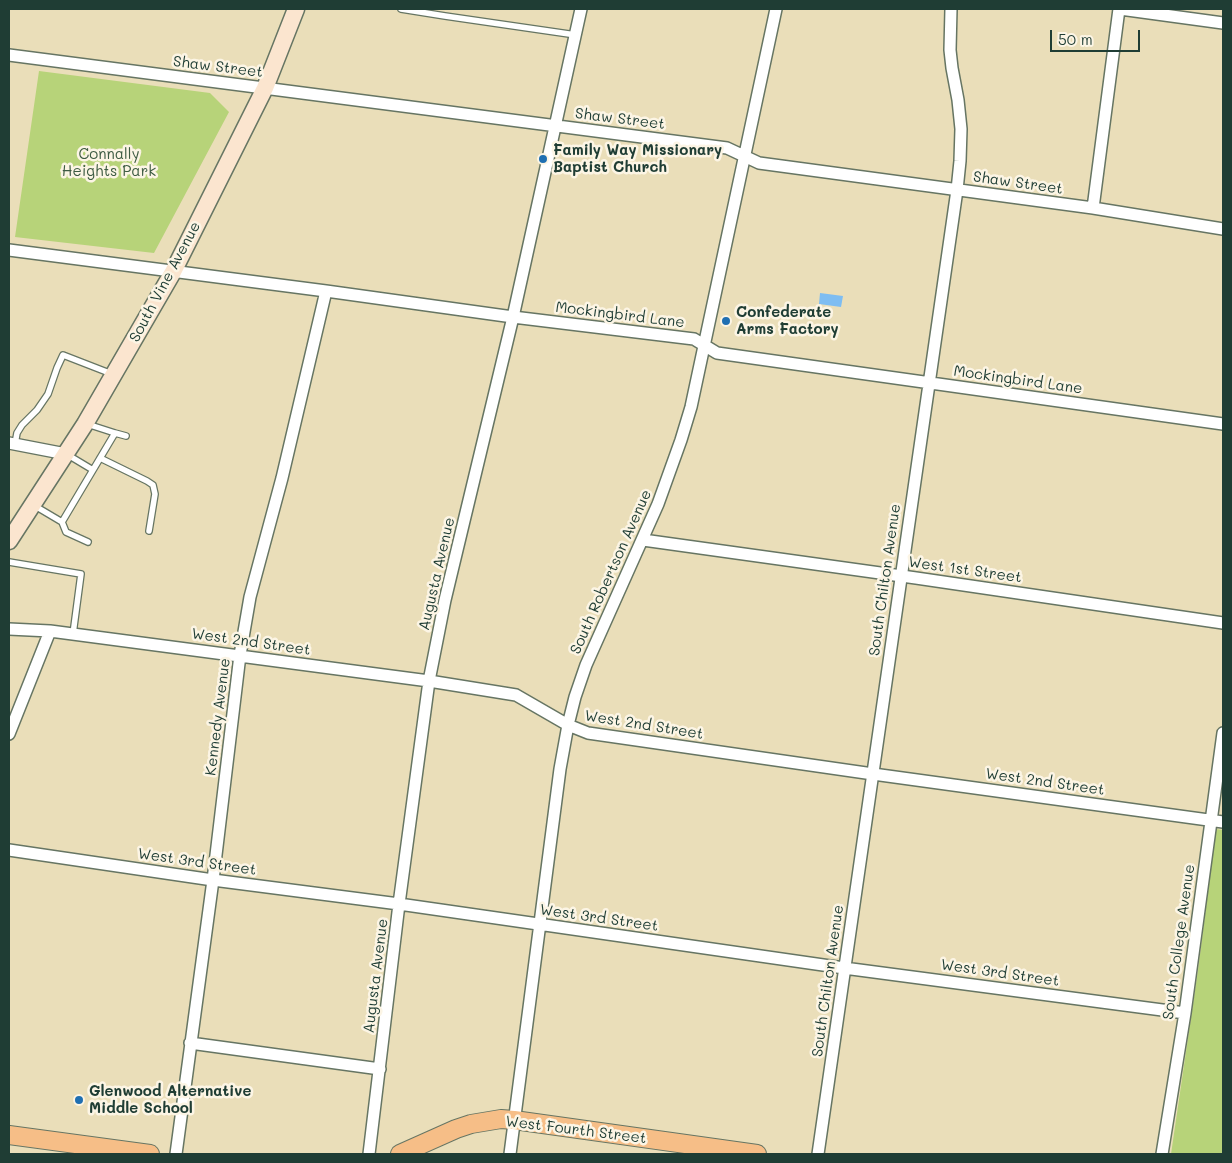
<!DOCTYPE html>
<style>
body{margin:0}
#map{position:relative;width:1232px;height:1163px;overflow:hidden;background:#eadeb9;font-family:Mali,sans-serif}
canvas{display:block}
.frame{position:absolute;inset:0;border:10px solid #1f3d34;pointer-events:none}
.scale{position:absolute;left:1050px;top:30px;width:90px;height:22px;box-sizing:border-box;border:2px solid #1f3d34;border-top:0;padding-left:6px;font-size:15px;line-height:18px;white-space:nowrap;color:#1f3d34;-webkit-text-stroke:4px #fcf5e5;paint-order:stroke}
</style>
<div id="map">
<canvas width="1232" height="1163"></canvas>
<div class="frame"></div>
<div class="scale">50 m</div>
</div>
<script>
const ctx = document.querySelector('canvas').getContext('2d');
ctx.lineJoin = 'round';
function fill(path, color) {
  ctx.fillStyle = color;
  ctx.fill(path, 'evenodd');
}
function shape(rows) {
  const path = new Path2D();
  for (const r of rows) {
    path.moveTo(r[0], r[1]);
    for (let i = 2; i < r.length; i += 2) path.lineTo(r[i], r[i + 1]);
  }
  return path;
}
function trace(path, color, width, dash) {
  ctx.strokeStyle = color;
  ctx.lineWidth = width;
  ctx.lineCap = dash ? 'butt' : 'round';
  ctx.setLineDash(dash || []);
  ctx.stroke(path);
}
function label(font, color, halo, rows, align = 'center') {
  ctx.font = font + ' Mali,sans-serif';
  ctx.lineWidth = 5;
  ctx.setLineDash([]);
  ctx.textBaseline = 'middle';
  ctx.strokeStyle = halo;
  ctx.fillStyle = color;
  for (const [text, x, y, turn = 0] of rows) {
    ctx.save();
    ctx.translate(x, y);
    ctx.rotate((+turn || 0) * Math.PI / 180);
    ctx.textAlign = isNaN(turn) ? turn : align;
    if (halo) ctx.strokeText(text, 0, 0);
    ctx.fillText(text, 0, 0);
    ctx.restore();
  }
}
fill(shape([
 [39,71,210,93,229,112,154,253,15,237],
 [1216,829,1223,830,1223,1154,1171,1154,1198,970]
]), '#b7d379');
fill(shape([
 [820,293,843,296,841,307,819,304]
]), '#7ebdf2');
const service = shape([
 [401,9,445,16,576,35],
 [115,433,126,436],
 [15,444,17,433,22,425,37,410,48,394,57,368,63,355,112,374],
 [68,455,93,470],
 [100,458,147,481,153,485,155,494,149,531],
 [35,506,62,522,115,433,87,424],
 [62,522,66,532,88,542],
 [9,562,81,574,73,634]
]);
const minor = shape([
 [1120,9,1223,23],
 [9,55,727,148,759,163,1093,208,1223,229],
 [1093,208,1119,9],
 [9,250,326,291,513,317,694,339,717,353,1223,424],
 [9,443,66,454],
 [643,540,916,578,1223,623],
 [9,629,50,631,429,681,516,695,568,725,588,733,873,774,1223,822],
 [9,734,50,631],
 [9,850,213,880,399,904,844,968,1185,1013],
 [190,1043,380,1069],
 [176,1154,213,880,240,655,250,597,282,478,326,291],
 [369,1154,399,904,429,681,445,600,513,317,581,9],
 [510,1154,560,769,568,725,575,697,586,665,658,504,681,440,691,407,776,9],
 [818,1154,957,190,960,161,961,129,958,100,952,68,950,50,951,9],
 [1162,1154,1185,1013,1223,733]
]);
const secondary = shape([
 [9,541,85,424,173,272,265,88,296,9]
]);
const primary = shape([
 [9,1135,150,1154],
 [400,1154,456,1129,471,1124,501,1119,514,1120,757,1154]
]);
trace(service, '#667563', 8);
trace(minor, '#667563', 14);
trace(secondary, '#667563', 19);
trace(primary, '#667563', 20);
trace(service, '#fff', 5.5);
trace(minor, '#fff', 11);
trace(secondary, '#fbe5cf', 16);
trace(primary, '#f6be87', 18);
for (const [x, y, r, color] of [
 [543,159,5,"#1f6fb2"],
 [726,321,5,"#1f6fb2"],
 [79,1100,5,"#1f6fb2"]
]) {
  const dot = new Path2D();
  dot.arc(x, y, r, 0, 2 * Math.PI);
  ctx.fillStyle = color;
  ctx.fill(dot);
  trace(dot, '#fcf5e5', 2);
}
label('15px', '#1f3d34', '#fcf5e5', [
 ["Shaw Street",218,67,7],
 ["Shaw Street",620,119,7],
 ["Shaw Street",1018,183,8],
 ["South Vine Avenue",165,282,-62],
 ["Mockingbird Lane",620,315,7],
 ["Mockingbird Lane",1018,380,8],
 ["West 1st Street",965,570,8],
 ["South Robertson Avenue",611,572,-66],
 ["Augusta Avenue",437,574,-77],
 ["South Chilton Avenue",885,580,-82],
 ["West 2nd Street",251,642,8],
 ["Kennedy Avenue",218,717,-83],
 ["West 2nd Street",644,725,9],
 ["West 2nd Street",1045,782,8],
 ["West 3rd Street",197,862,8],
 ["West 3rd Street",599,918,8],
 ["South College Avenue",1179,942,-82],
 ["West 3rd Street",1000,973,8],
 ["Augusta Avenue",376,976,-83],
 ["South Chilton Avenue",828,981,-82],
 ["West Fourth Street",576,1130,7]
]);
label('bold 15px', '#1f3d34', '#fcf5e5', [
 ["Family Way Missionary",553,150],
 ["Baptist Church",553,167],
 ["Confederate",736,312],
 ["Arms Factory",736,329],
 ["Glenwood Alternative",89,1091],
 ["Middle School",89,1108]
], 'left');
label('15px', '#3d5b42', '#fcf5e5', [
 ["Connally",109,154],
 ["Heights Park",109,171]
]);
</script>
